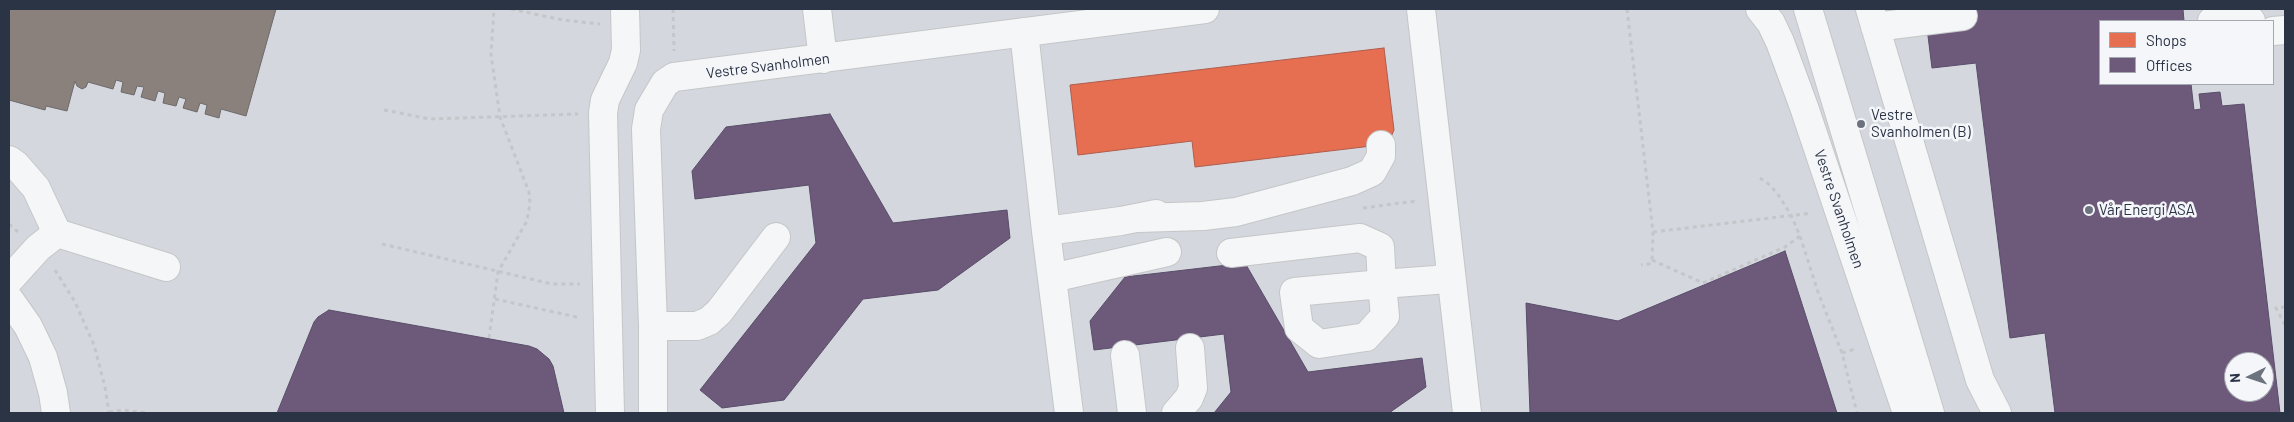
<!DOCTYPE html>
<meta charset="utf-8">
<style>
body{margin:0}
#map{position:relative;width:2294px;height:422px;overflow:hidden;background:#e6e8ea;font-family:Barlow,sans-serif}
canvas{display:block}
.frame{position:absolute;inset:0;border:10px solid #2b3445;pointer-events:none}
.legend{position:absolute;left:2099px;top:20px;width:175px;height:65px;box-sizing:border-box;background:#f4f6f9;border:1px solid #a4a8b1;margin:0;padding:6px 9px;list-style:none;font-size:15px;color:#2b3445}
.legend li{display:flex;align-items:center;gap:10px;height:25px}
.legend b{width:25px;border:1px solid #a4a8b1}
.north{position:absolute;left:2224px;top:352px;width:50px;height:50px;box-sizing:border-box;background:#f4f6f9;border:1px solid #a4a8b1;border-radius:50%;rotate:266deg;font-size:14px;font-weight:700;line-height:20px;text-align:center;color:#2b3445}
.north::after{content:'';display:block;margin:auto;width:18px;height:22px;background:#6c737f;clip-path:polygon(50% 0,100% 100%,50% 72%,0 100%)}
</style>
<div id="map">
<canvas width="2294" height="422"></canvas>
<div class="frame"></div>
<ul class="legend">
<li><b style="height:14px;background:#e76f51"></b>Shops</li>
<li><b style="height:14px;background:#6d597a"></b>Offices</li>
</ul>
<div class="north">N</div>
</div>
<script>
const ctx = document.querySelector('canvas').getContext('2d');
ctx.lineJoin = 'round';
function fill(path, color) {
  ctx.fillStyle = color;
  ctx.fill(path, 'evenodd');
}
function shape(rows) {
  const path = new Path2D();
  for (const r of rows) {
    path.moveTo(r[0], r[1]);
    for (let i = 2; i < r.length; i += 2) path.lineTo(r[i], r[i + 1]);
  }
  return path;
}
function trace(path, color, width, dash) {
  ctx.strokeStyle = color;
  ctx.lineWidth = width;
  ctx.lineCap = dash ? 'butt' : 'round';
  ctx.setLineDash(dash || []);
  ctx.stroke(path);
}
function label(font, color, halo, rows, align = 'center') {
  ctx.font = font + ' Barlow,sans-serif';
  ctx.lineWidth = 5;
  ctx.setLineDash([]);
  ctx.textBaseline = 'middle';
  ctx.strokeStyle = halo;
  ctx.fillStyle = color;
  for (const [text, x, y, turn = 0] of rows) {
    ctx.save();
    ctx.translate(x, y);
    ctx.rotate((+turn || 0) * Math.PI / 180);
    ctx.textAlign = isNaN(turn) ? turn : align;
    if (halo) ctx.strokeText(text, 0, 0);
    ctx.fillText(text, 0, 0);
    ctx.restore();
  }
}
fill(shape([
 [9,9,2285,9,2285,413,9,413],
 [2100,21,2273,21,2273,84,2100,84],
 [2234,362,2264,362,2264,392,2234,392]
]), '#d4d7dd');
const shops = shape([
 [1384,48,1394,130,1391,137,1380,145,1195,167,1192,141,1078,155,1070,85,1384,48]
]);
fill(shops, '#e76f51');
trace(shops, '#af5d4d', 1);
const offices = shape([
 [1970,9,2183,9,2184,21,2100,21,2100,84,2191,84,2194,110,2201,109,2199,94,2220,92,2222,106,2244,104,2280,413,2055,413,2045,333,2010,338,1976,63,1932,68,1927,28,1970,9],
 [2234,362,2264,362,2264,392,2234,392,2234,362],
 [830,114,893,223,1007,210,1010,238,938,290,863,299,784,400,722,408,700,390,816,243,809,185,695,199,692,171,726,127,830,114],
 [1785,251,1837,413,1530,413,1526,303,1618,321,1785,251],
 [1245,263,1308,372,1422,358,1426,387,1389,413,1214,413,1231,392,1224,334,1094,350,1090,321,1125,277,1245,263],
 [329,310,529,346,537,349,549,359,553,366,564,413,277,413,314,322,318,317,329,310]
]);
fill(offices, '#6d597a');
trace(offices, '#594e6a', 1);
const industry = shape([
 [9,9,276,9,246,116,221,109,219,118,205,114,207,105,200,103,197,112,183,108,186,99,179,97,176,106,163,103,165,93,158,91,155,101,141,97,144,87,137,86,134,95,121,92,123,82,116,80,113,89,88,82,86,87,82,89,77,86,75,81,67,111,46,106,45,110,9,100,9,9]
]);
fill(industry, '#8a817c');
trace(industry, '#6e6a6c', 1);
const minor = shape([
 [817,9,823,59],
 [1421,9,1467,413],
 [1760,9,1771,23,1780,42,1804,107,1907,413],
 [1808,9,1930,413],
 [1870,9,1980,380,1997,413],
 [2212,21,2224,12,2246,15,2251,21],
 [1875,27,1963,16],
 [2273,31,2285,30],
 [1024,32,1046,231,1069,413],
 [9,160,16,165,36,188,57,233],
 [1138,218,1203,216,1236,212,1352,181,1372,172,1381,156,1381,145],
 [1046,231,1121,221,1156,214],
 [1231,253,1360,238,1380,247,1382,284,1385,316,1366,337,1319,344,1299,328,1294,292,1382,284,1435,280,1451,278],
 [1052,278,1167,252],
 [9,280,38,248,57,233,166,267],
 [9,299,28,326,43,357,53,393,56,413],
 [653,326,697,326,709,321,719,312,776,237],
 [1125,355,1132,413],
 [610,413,603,113,605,100,623,63,626,50,625,9],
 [653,413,653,326,646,129,649,110,665,83,674,77,1205,9],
 [1176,413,1189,398,1193,388,1190,348]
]);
trace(minor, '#c4c6c8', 30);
trace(shape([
 [511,9,563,20,600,24],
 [673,9,674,51],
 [1627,9,1653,232,1652,260,1649,264,1641,265],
 [384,110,430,119,578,114],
 [1760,178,1770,185,1779,196,1791,215,1800,236,1818,292,1842,353,1857,413],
 [1363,208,1416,201],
 [9,224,18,232],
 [1653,232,1812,213],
 [382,244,552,284,580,284],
 [1652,260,1703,283,1785,247,1800,236],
 [55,270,75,302,94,345,105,387,109,413],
 [495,299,581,318],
 [2285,307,2276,308,2285,325],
 [489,338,498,272,527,221,530,203,529,192,500,117,491,54,494,9],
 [1842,353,1855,349],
 [109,412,122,410,149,413]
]), '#c5c6ca', 3, [4, 4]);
trace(minor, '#f5f6f7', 28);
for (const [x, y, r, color] of [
 [1861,124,5,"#6c737f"],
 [2089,210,5,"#6c737f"]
]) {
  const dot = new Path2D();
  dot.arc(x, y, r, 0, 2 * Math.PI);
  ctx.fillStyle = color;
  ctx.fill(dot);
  trace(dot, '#f4f6f9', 2);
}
label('15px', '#2b3445', '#f4f6f9', [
 ["Vestre Svanholmen",768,66,-7],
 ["Vestre Svanholmen",1839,209,71]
]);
label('15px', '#2b3445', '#f4f6f9', [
 ["Vestre",1871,115],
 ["Svanholmen (B)",1871,132],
 ["Vår Energi ASA",2099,210]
], 'left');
</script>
